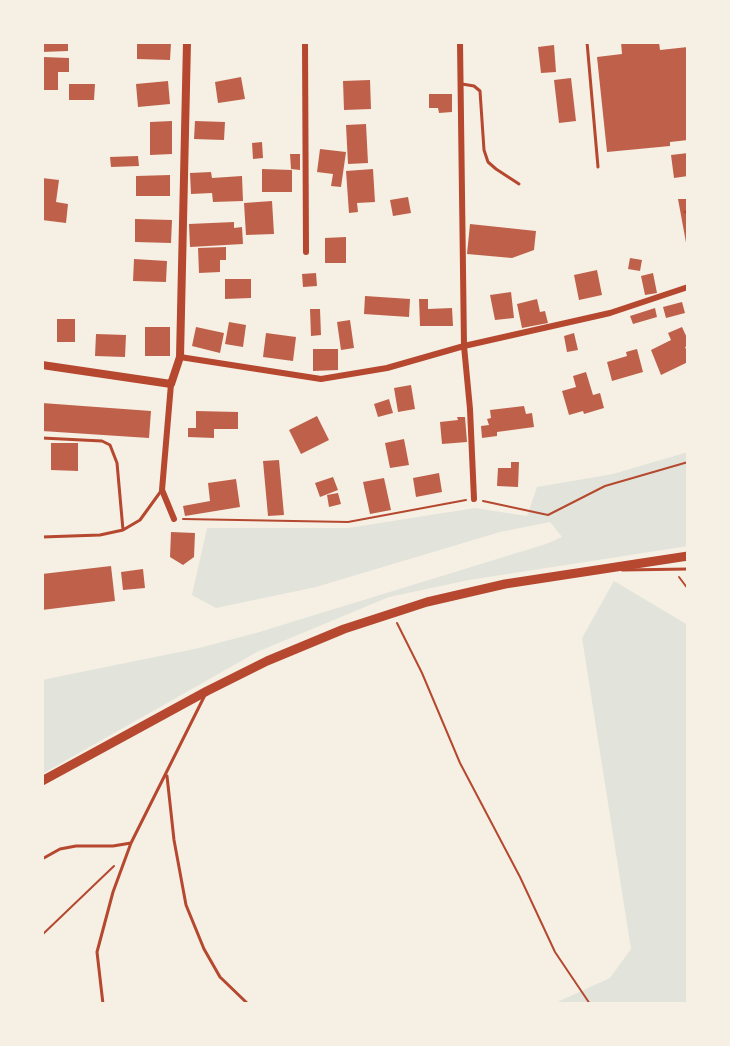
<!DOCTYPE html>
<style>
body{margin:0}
#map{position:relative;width:730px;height:1046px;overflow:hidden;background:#f6efe4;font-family:Arial,sans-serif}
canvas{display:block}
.frame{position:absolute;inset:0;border:44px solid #f6efe4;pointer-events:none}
</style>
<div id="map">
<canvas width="730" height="1046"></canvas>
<div class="frame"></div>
</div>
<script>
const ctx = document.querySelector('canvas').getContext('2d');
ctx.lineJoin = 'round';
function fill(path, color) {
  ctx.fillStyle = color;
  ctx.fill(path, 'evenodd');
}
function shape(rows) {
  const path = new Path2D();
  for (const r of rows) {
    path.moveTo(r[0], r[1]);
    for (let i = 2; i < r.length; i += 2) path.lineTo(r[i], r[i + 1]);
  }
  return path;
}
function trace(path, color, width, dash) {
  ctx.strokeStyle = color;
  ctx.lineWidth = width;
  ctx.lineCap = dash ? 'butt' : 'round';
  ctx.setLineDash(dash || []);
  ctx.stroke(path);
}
fill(shape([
 [688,452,688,546,469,580,389,597,257,652,42,774,42,680,199,648,256,633,546,544,562,537,550,522,500,532,316,587,216,608,192,595,207,528,348,528,475,508,527,516,537,487,613,474],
 [614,581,688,625,688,1004,553,1004,610,978,631,949,582,638]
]), '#e2e4dc');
fill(shape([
 [42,42,68,42,68,51,42,52],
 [621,42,659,42,660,50,688,47,688,140,670,142,670,146,607,152,597,57,622,54],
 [137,43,171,43,170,60,137,59],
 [554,45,556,72,541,73,538,47],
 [43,57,69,58,69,72,58,72,58,90,42,90],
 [241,77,245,99,218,103,215,82],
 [571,78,576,121,559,123,554,80],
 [370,80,371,109,344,110,343,81],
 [168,81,170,104,138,107,136,84],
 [69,84,95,84,94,100,69,100],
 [429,94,452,94,452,112,439,113,438,108,429,108],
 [172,121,172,154,150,155,150,122],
 [195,121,225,122,224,140,194,139],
 [366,124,368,163,348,164,346,125],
 [262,142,263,158,253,159,252,143],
 [320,149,346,152,341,187,331,186,333,174,317,172],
 [688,153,688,176,674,178,671,155],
 [290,154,300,154,300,170,291,169],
 [138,156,139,166,111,167,110,157],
 [262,169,292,170,292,192,262,192],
 [373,169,375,202,357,203,358,212,349,213,346,171],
 [211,172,212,178,242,176,243,201,213,202,212,193,191,194,190,173],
 [170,175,170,196,136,196,136,176],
 [42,178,59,180,56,202,68,204,66,223,42,220],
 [408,197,411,213,393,216,390,200],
 [678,199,688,199,688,248,687,248],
 [272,201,274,234,246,235,244,203],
 [135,219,172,220,171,243,135,242],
 [234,222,234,228,242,227,243,244,190,247,189,224],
 [470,224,536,231,534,250,512,258,467,254],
 [346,237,346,263,325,263,325,238],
 [226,247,226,260,220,260,220,272,199,273,198,248],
 [630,258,642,260,640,271,628,269],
 [134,259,167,261,166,282,133,281],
 [597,270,602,295,579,300,574,275],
 [316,273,317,286,303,287,302,274],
 [653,273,657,293,645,295,641,276],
 [225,279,251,279,251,298,225,299],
 [511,292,514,318,495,320,490,295],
 [365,296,410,299,409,317,364,314],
 [419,299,428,299,428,309,452,308,453,326,420,326],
 [537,299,540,312,545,311,548,323,522,328,517,304],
 [682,302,685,313,666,318,663,307],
 [655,308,657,317,633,324,630,316],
 [310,309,320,309,321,335,311,336],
 [57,319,75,319,75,342,57,342],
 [350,320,354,348,341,350,337,322],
 [229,322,246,325,243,347,225,344],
 [145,327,170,327,170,356,145,356],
 [196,327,224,333,220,353,192,346],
 [682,327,688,340,688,346,685,347,688,353,688,362,661,375,651,350,671,340,668,333],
 [266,333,296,337,293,361,263,357],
 [574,333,578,350,567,352,564,336],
 [96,334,126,335,125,357,95,356],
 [313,349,338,349,338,370,313,371],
 [637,349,643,372,612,381,607,362,627,356,626,352],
 [586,372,593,395,600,393,604,408,584,414,583,411,569,415,562,391,576,387,573,376],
 [411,385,415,409,398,412,394,388],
 [389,399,393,413,378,417,374,404],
 [42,403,151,411,149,438,42,431],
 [524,406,526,414,532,413,534,427,497,432,497,436,482,438,481,426,489,425,487,419,491,418,490,410],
 [196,411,238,412,238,429,214,429,214,438,188,437,188,428,196,428],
 [317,416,329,440,301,454,289,430],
 [457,417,465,417,467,442,442,444,440,422,458,420],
 [404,439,409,465,390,468,385,443],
 [51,443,78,443,78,471,51,470],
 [279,460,284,515,268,516,263,461],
 [511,462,519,462,518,487,497,486,498,468,511,468],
 [439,473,442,492,416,497,413,478],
 [333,477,338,490,320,497,315,483],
 [384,478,391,510,370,514,363,482],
 [236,479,240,507,185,516,183,506,210,501,208,483],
 [338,493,341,504,329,507,327,495],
 [171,532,195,533,194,557,183,565,170,557],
 [111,566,115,601,42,610,42,574],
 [143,569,145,588,123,590,121,572]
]), '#bf614a');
trace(shape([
 [483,501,548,515,605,486,688,462],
 [183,519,348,522,466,500],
 [679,577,688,589],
 [397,623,422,673,460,763,520,877,555,952,590,1004],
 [42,935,114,866]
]), '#b5482f', 2);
trace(shape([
 [587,42,598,167],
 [462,84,474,86,480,91,484,150,488,162,496,169,519,184],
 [685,212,688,212],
 [42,438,102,441,110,445,117,463,123,530],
 [42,537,100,535,123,530,140,520,161,491],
 [622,570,688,569],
 [167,776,174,840,186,905,204,949,220,977,248,1004],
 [42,859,60,849,76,846,113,846,131,843],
 [103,1004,97,952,113,892,131,843,205,695]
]), '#b5482f', 3);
trace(shape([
 [305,42,306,252],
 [460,42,464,346,470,409,474,499],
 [180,357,321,379,387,368,464,346,610,313,688,287],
 [171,384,162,490,174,519]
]), '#b5482f', 6);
trace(shape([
 [42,365,171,384,180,357,187,42]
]), '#b5482f', 8);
trace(shape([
 [42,781,207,691,267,661,344,629,427,602,505,584,688,556]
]), '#b5482f', 9);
</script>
